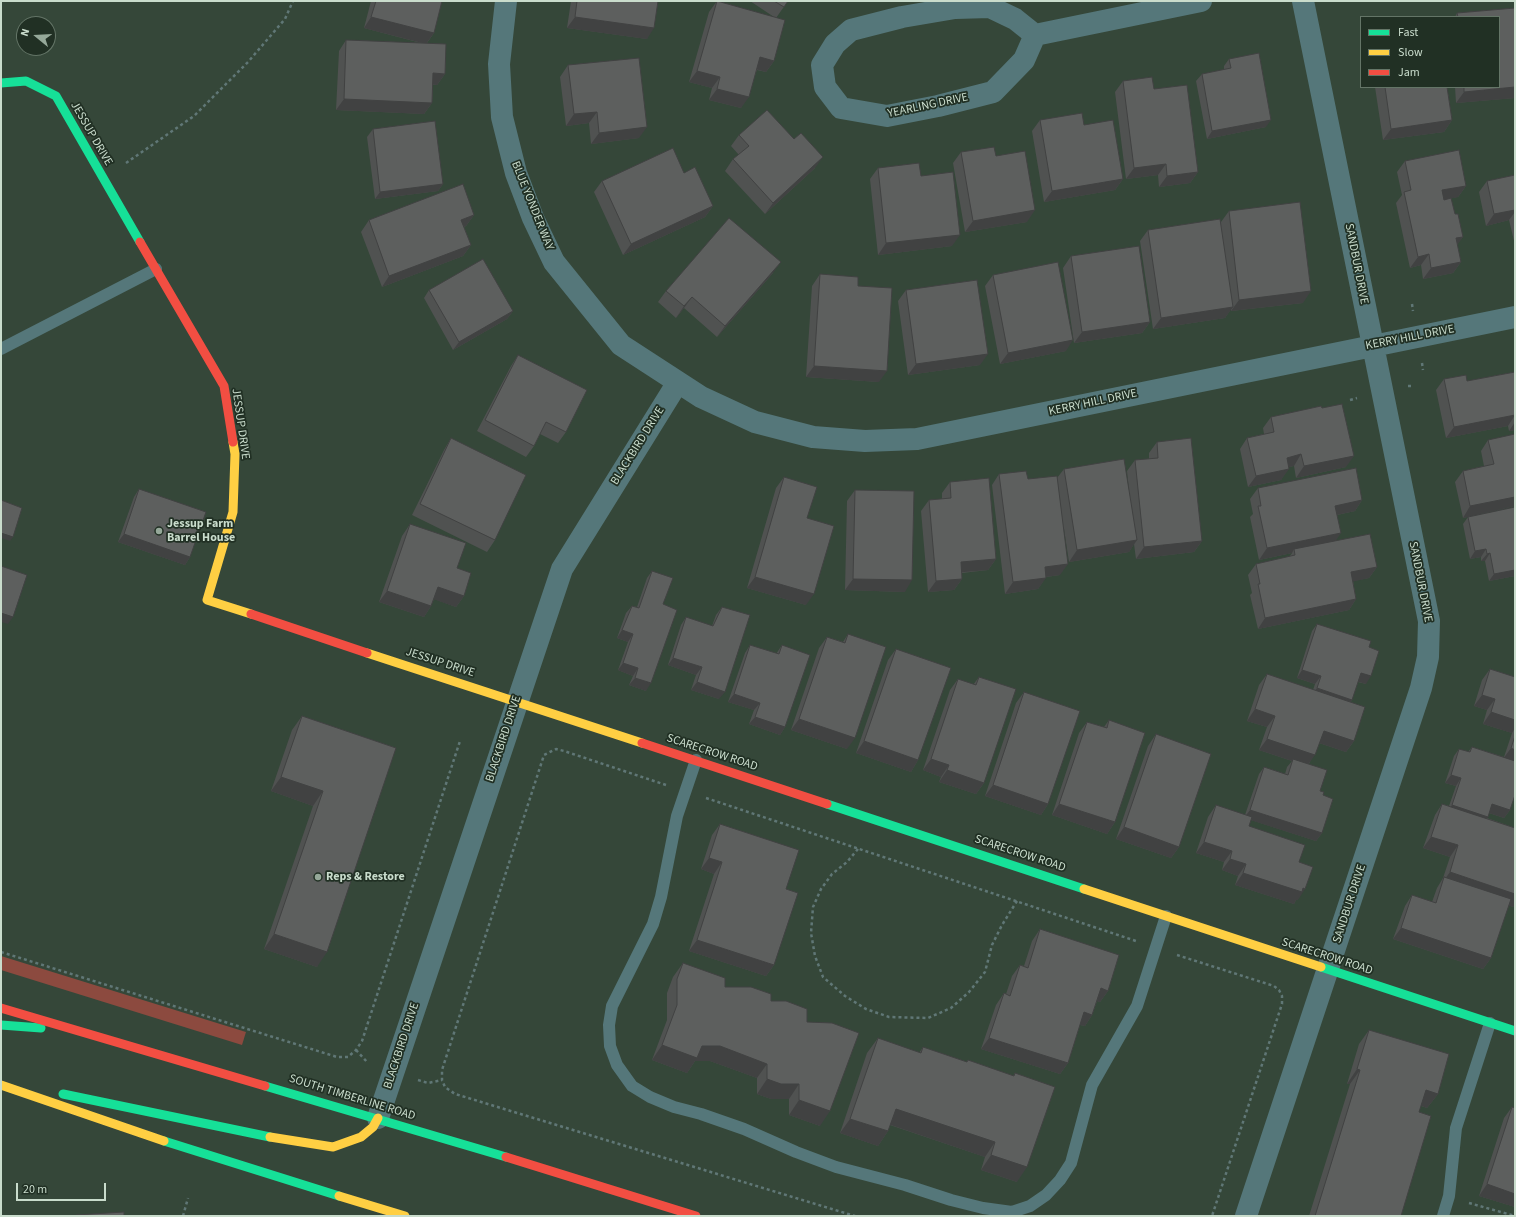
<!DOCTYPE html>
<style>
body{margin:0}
#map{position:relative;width:1516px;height:1217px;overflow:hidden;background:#354739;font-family:"Source Sans 3",sans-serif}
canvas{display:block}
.frame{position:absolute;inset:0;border:2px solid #c9dccc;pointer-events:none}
.legend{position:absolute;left:1360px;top:16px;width:140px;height:72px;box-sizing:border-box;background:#213024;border:1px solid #647567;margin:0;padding:5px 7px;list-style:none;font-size:12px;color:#c9dccc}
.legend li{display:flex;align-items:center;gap:8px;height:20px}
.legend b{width:20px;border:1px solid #647567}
.north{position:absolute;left:16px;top:16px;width:40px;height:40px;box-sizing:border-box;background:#213024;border:1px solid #647567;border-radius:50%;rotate:288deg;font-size:11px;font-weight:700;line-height:16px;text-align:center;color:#c9dccc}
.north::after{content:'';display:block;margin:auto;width:14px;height:18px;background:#95a899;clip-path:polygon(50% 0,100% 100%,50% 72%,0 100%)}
.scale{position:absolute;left:16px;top:1183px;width:90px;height:18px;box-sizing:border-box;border:2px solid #c9dccc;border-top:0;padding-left:5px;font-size:12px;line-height:14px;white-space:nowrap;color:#c9dccc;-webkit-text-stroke:3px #213024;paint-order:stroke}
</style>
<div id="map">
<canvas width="1516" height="1217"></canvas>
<div class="frame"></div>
<ul class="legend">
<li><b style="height:5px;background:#16e098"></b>Fast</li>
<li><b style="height:5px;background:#ffcf43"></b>Slow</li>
<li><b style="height:5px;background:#f24e42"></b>Jam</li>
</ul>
<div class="north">N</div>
<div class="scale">20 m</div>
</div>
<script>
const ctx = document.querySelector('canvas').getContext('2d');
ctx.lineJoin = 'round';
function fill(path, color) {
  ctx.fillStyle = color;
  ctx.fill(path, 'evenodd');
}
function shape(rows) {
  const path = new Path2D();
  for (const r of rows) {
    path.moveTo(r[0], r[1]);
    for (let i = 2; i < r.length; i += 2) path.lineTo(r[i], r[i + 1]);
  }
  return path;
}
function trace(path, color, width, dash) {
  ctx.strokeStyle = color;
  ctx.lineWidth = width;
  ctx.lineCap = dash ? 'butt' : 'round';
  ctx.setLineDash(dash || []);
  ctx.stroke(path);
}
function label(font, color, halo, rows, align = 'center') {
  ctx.font = font + ' "Source Sans 3",sans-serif';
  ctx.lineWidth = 3.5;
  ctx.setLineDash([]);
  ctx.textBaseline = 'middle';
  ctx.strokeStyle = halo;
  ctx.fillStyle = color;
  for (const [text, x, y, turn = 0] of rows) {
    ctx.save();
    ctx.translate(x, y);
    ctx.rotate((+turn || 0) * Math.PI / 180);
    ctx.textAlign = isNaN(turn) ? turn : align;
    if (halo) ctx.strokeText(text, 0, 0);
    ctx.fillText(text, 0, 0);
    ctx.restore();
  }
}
fill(shape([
 [1,956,246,1032,242,1045,1,970]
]), '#8c4a3f');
trace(shape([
 [126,163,194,116,248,62,285,19,293,1],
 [1412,304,1413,311],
 [1422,363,1423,370],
 [1408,386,1414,386],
 [1350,400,1357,398],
 [666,785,564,751,556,749,544,755,442,1070,442,1080,445,1087,455,1094,855,1216],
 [706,798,1136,941],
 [858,849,847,862,832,874,821,889,813,907,811,933,815,956,823,977,845,996,866,1009,889,1017,928,1018,951,1008,969,992,985,972,992,945,1002,925,1017,901],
 [1,952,337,1057,348,1057,356,1050,362,1041,460,741],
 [1177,955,1274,986,1279,990,1282,996,1282,1004,1212,1216],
 [356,1050,368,1063],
 [418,1080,428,1083,442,1080],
 [1469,1203,1515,1216],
 [183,1216,188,1198]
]), '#607776', 2.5, [3, 3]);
trace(shape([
 [1,349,156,269],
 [696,760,677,816,661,897,653,924,612,1006,609,1025,610,1046,617,1065,632,1086,650,1097,674,1107,701,1114,744,1129,796,1152,836,1167,905,1185,951,1200,983,1208,1012,1212,1030,1206,1046,1195,1060,1180,1071,1163,1092,1085,1137,1006,1166,916],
 [1443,1216,1449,1196,1456,1128,1490,1023]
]), '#55777a', 12);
trace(shape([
 [506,1,499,64,502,117,516,173,533,218,554,262,621,345,701,397,755,422,813,437,865,441,917,439,1515,317],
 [990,7,1015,19,1035,35,1024,60,993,92,938,106,887,116,841,108,825,87,822,65,835,44,851,30,902,17,955,8,990,7],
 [1035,35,1201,1],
 [378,1118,562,569,678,382],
 [1246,1216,1421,688,1428,657,1429,621,1303,1]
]), '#55777a', 22);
trace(shape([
 [1,83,26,81,56,96,140,242],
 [827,804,1084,889],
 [1321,967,1515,1031],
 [1,1025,41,1028],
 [265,1086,506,1157],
 [63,1094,270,1137],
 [164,1141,339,1196]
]), '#16e098', 9);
trace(shape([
 [233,442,235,454,233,512,207,600,251,614],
 [367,653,642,743],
 [1084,889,1321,967],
 [1,1085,164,1141],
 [270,1137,333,1147,361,1137,373,1127,378,1118],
 [339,1196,405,1216]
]), '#ffcf43', 9);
trace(shape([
 [140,242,224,386,233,442],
 [251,614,367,653],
 [642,743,827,804],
 [1,1008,265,1086],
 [506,1157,696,1216]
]), '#f24e42', 9);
fill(shape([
 [371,1,442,1,434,33,427,43,445,74,437,85,433,85,432,103,424,114,336,110,339,51,346,40,421,43,364,28],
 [571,1,658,1,647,39,567,28],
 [717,1,774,17,750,1,788,1,776,18,774,61,766,72,757,70,741,108,709,100,712,88,689,82,709,12],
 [1515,8,1515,98,1456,103,1455,87,1499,87,1499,17,1455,17,1457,13],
 [1229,59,1266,127,1207,139,1196,81,1202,74,1224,70,1224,66],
 [568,65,639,138,591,144,589,123,566,126,560,77],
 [1123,81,1154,89,1198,172,1190,183,1159,187,1158,175,1126,179,1115,92],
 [1375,87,1447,87,1452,120,1444,132,1383,140],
 [1040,120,1084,125,1123,179,1115,190,1044,202,1032,131],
 [373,129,443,184,438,191,375,199,367,137],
 [739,135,815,168,765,214,725,171,733,159,739,155,731,146],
 [961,152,996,156,1027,222,965,232,953,163],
 [1405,161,1466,186,1458,197,1451,198,1455,214,1463,237,1457,244,1461,262,1453,273,1423,279,1421,265,1410,268,1396,203,1402,195,1397,172],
 [878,168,952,246,878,255,870,179],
 [684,173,713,206,705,217,623,255,594,192,602,181],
 [1515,175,1515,245,1509,220,1486,226,1479,192,1487,181],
 [1229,211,1303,303,1231,311,1231,309,1225,318,1153,329,1140,241,1148,230,1221,222],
 [474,215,466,226,464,227,471,245,463,256,382,287,361,232,369,220],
 [1071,256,1150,322,1142,333,1074,343,1063,268],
 [773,273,717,337,684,308,676,318,658,302,666,291],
 [820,274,858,286,879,382,806,377,812,286],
 [993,275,1066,351,1000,364,985,286],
 [429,290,513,311,507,319,453,350,424,298],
 [906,290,980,365,908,375,898,301],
 [518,355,566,432,558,443,540,434,534,446,526,457,477,431,511,366],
 [1515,372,1515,430,1509,431,1508,426,1446,438,1436,390,1444,379,1467,381],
 [1322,408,1346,467,1296,478,1294,466,1289,467,1281,480,1248,487,1240,449,1247,438,1264,434,1263,428,1271,417],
 [451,438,495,540,487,552,412,515,444,450],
 [1488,440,1515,506,1463,518,1455,482,1463,471,1484,466,1481,451],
 [1157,442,1202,541,1194,552,1136,559,1134,544,1129,552,1069,562,1064,529,1060,575,1046,577,1038,589,1005,594,992,485,999,474,1028,479,1057,478,1064,469,1129,491,1127,471,1135,460,1149,459,1149,453],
 [784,477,807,518,806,605,747,588,776,488],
 [950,482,996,559,988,570,962,573,962,579,954,590,928,592,921,511,929,500,942,499,942,493],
 [1258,488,1362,500,1355,511,1337,515,1335,541,1377,567,1369,578,1353,581,1356,599,1349,610,1258,629,1250,595,1252,593,1248,575,1256,564,1289,557,1292,553,1259,560,1250,517,1253,514,1250,499],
 [139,489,190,557,185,565,118,542,134,497],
 [855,490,905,592,845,590,847,501],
 [1515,507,1515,576,1489,581,1485,561,1481,561,1481,557,1470,559,1463,524,1468,517],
 [410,524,457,568,464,596,456,607,434,599,431,606,424,617,379,602,402,536],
 [652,571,663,604,646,691,629,685,633,676,618,670,628,642,617,638,626,613,632,606,637,607,647,578],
 [722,607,719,699,691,690,696,675,668,665,681,625,686,617,712,626,716,615],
 [1317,624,1369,647,1366,684,1358,682,1351,702,1354,741,1346,752,1319,743,1309,764,1323,795,1322,833,1316,841,1251,820,1249,826,1299,862,1298,900,1296,900,1294,904,1235,885,1238,876,1222,870,1224,862,1196,853,1208,817,1216,805,1245,815,1259,774,1264,767,1285,774,1287,767,1292,761,1259,750,1267,727,1247,721,1259,685,1267,674,1313,690,1315,684,1297,678,1312,631],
 [848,634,847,749,791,730,819,648,827,637,843,642],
 [750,645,776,654,782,645,785,727,780,735,749,724,754,710,728,702,745,653],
 [896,649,918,760,911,772,856,753,888,660],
 [1490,669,1514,677,1515,676,1515,795,1510,810,1504,818,1489,813,1487,818,1515,828,1515,904,1513,907,1508,905,1491,958,1483,969,1393,939,1405,906,1412,895,1432,902,1437,888,1443,878,1450,857,1423,848,1435,815,1442,804,1449,806,1456,786,1445,783,1454,756,1459,749,1468,752,1472,747,1504,757,1512,733,1483,724,1487,710,1474,706,1482,680],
 [979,677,984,783,976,794,939,782,941,777,923,770,950,690,958,679,973,685],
 [1024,692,1048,804,1041,815,985,796,1016,703],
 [302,716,396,748,317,967,264,949,313,806,271,791,292,730],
 [1109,720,1115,822,1107,834,1052,815,1079,733,1087,722,1104,727],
 [1156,734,1179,847,1171,858,1116,839,1148,746],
 [720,824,774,965,766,976,689,951,714,874,701,869,712,835],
 [1040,929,1108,991,1100,1002,1097,1001,1092,1015,1085,1026,1080,1025,1068,1063,1060,1074,981,1049,996,1005,1004,993,1006,994,1012,976,1020,965,1024,966,1032,941],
 [683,963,725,987,771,1001,807,1022,820,1126,789,1115,789,1099,771,1099,757,1094,757,1078,710,1061,695,1061,687,1073,652,1060,667,1020,667,993,673,977],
 [1369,1030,1438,1094,1427,1108,1421,1106,1419,1112,1401,1216,1309,1216,1350,1084,1347,1084,1359,1044],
 [878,1038,919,1053,923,1047,967,1062,968,1060,1013,1076,1015,1073,1017,1182,981,1170,985,1157,890,1125,888,1131,878,1146,840,1133,867,1053],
 [1515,1103,1515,1207,1479,1196,1504,1118,1512,1107,1514,1108]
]), '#505251');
fill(shape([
 [371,17,434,33,426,44,364,28],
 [575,17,654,28,647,39,567,28],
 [760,57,774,61,766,72,752,68],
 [697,71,720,77,712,88,689,82],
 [433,73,445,74,437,85,425,84],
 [1515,87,1515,98,1456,103,1464,92],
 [717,89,749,97,741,108,709,100],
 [344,99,432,103,424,114,336,110],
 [597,112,589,123,566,126,574,114],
 [1271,120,1266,127,1207,139,1212,131],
 [1452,120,1444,132,1383,140,1391,129],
 [647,127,639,138,591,144,599,133],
 [823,157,815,168,765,214,773,203],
 [1166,164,1158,175,1126,179,1134,168],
 [1198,172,1190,183,1159,187,1167,176],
 [1123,179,1115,190,1044,202,1052,191],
 [443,184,438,191,375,199,380,192],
 [1466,186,1458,197,1434,202,1442,190],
 [713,206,705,217,623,255,631,244],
 [1035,210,1027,222,965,232,973,221],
 [1515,210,1515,212,1509,220,1486,226,1494,214],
 [474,215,466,226,453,231,461,220],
 [960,235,952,246,878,255,886,243],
 [1463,237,1455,248,1456,238],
 [471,245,463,256,382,287,389,276],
 [1429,254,1421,265,1410,268,1418,257],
 [781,262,773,273,717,337,725,326],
 [1461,262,1453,273,1423,279,1431,268],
 [1311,291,1303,303,1231,311,1239,300],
 [692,297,684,308,676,318,684,306],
 [1233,307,1225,318,1153,329,1161,318],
 [513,311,507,319,453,350,459,342],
 [1150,322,1142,333,1074,343,1082,332],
 [1073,340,1066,351,1000,364,1008,353],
 [988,354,980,365,908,375,916,364],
 [814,366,887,371,879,382,806,377],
 [1515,415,1508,426,1446,438,1454,427],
 [1515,422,1515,430,1509,431],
 [1301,454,1294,466,1279,469,1287,458],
 [1354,456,1346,467,1296,478,1304,466],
 [1289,469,1281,480,1248,487,1256,476],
 [1515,497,1515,506,1463,518,1470,506],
 [1362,500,1355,511,1327,517,1335,506],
 [1,533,13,537,10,541,1,538],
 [1341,533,1333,545,1294,549,1292,553,1259,560,1267,548],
 [124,534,190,557,185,565,118,542],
 [1137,540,1129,552,1069,562,1077,550],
 [1202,541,1194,552,1136,559,1144,547],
 [1486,549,1481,557,1470,559,1475,551],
 [1490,553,1485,561,1481,561,1487,554],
 [996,559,988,570,953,573,961,562],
 [1068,564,1060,575,1037,578,1045,567],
 [1377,567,1369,578,1343,584,1351,572],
 [1515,570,1515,576,1489,581,1494,574],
 [755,577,814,594,806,605,747,588],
 [1046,578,1038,589,1005,594,1013,582],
 [853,579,912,580,905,592,845,590],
 [962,579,954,590,928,592,936,581],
 [438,587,464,596,456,607,430,598],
 [387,591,431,606,424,617,379,602],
 [1356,599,1349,610,1258,629,1265,618],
 [1,613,13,617,8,624,1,622],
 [622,630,633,634,628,642,617,638],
 [673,658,702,667,696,675,668,665],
 [623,663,638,668,633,676,618,670],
 [1302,670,1321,676,1315,684,1297,678],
 [1361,673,1371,676,1366,684,1356,681],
 [635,678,651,683,646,691,629,685],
 [697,682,725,692,719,699,691,690],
 [1317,688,1352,700,1347,707,1311,696],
 [734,694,760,703,754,710,728,702],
 [1482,695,1495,699,1487,710,1474,706],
 [1255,709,1275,716,1267,727,1247,721],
 [1491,712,1515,720,1515,728,1512,733,1483,724],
 [755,717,785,727,780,735,749,724],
 [799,719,855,738,847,749,791,730],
 [1324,731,1354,741,1346,752,1316,742],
 [1267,739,1315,755,1307,766,1293,759,1292,761,1259,750],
 [864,741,918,760,911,772,856,753],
 [1511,748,1515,750,1515,763,1503,759],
 [931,759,949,765,941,777,923,770],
 [947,770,984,783,976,794,939,782],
 [1451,775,1461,778,1456,786,1445,783],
 [281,777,323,791,313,806,271,791],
 [993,785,1048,804,1041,815,985,796],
 [1059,804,1115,822,1107,834,1052,815],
 [1492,804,1510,810,1504,818,1486,812],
 [1452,805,1488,817,1482,824,1447,812],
 [1250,810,1322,833,1316,841,1244,818],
 [1124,827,1179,847,1171,858,1116,839],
 [1431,837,1458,845,1450,857,1423,848],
 [1204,842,1232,851,1224,862,1196,853],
 [709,858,722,862,714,874,701,869],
 [1230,859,1246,864,1238,876,1222,870],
 [1450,872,1515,894,1515,904,1513,907,1442,883],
 [1243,873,1303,888,1305,889,1298,900,1296,900,1294,904,1235,885],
 [1401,928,1491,958,1483,969,1393,939],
 [274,934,327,952,317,967,264,949],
 [697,940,774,965,766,976,689,951],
 [1101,988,1108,991,1100,1002,1093,1000],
 [1084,1012,1092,1015,1085,1026,1076,1024],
 [989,1038,1068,1063,1060,1074,981,1049],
 [662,1045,720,1046,767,1064,757,1078,710,1061,695,1061,687,1073,652,1060],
 [1357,1069,1360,1070,1350,1084,1347,1084],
 [767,1079,799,1084,789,1099,771,1099,757,1094],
 [1426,1090,1438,1094,1427,1108,1416,1104],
 [799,1100,830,1111,820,1126,789,1115],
 [896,1109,995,1142,985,1157,885,1123],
 [850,1119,888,1131,878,1146,840,1133],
 [991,1155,1027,1167,1017,1182,981,1170],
 [1487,1184,1515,1194,1515,1207,1479,1196]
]), '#414242');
const building = shape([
 [376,1,442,1,434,33,371,17,376,1],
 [577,1,658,1,654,28,575,17,577,1],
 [717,1,785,20,774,61,760,57,749,97,717,89,720,77,697,71,717,1],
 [774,1,788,1,784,7,774,1],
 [1515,8,1515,87,1464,92,1464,87,1499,87,1499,17,1458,17,1457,13,1515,8],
 [346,40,446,44,445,74,433,73,432,103,344,99,346,40],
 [1259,53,1271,120,1212,131,1202,74,1231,68,1229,59,1259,53],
 [639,58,647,127,599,133,597,112,574,114,568,65,639,58],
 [1152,77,1154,89,1187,85,1198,172,1167,176,1166,164,1134,168,1123,81,1152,77],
 [1385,87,1447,87,1452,120,1391,129,1385,87],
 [767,110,794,139,801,133,823,157,773,203,733,159,749,146,739,135,767,110],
 [1082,113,1084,125,1113,120,1123,179,1052,191,1040,120,1082,113],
 [435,121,443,184,380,192,373,129,435,121],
 [994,147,996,156,1025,151,1035,210,973,221,961,152,994,147],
 [673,148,684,173,695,167,713,206,631,244,602,181,673,148],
 [1459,150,1466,186,1442,190,1444,200,1451,198,1455,214,1458,214,1463,237,1456,238,1461,262,1431,268,1429,254,1418,257,1404,192,1411,190,1405,161,1459,150],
 [919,163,921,176,953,172,960,235,886,243,878,168,919,163],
 [1515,175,1515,210,1494,214,1487,181,1515,175],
 [463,184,474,215,461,220,471,245,389,276,369,220,463,184],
 [1300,202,1311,291,1239,300,1229,211,1300,202],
 [729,218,781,262,725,326,692,297,684,306,666,291,729,218],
 [1220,219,1233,307,1161,318,1148,230,1220,219],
 [1139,246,1150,322,1082,332,1071,256,1139,246],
 [483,259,513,311,459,342,429,290,483,259],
 [1058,262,1073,340,1008,353,993,275,1058,262],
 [820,274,858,277,858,286,892,288,887,371,814,366,820,274],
 [977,280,988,354,916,364,906,290,977,280],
 [518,355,587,390,566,432,546,422,534,446,485,420,518,355],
 [1515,372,1515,415,1454,427,1444,379,1466,375,1467,381,1515,372],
 [1342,404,1354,456,1304,466,1301,454,1287,458,1289,469,1256,476,1247,438,1274,432,1271,417,1321,406,1322,408,1342,404],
 [1515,434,1515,497,1470,506,1463,471,1494,464,1488,440,1515,434],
 [451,438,526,475,495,540,420,504,451,438],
 [1191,438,1202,541,1144,547,1135,460,1158,458,1157,442,1191,438],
 [1124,459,1137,540,1077,550,1064,469,1124,459],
 [1356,468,1362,500,1335,506,1341,533,1267,548,1258,506,1261,506,1258,488,1356,468],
 [1026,471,1028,479,1057,476,1068,564,1045,567,1046,578,1013,582,999,474,1026,471],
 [784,477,817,487,807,518,834,526,814,594,755,577,784,477],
 [989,478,996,559,961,562,962,579,936,581,929,500,951,498,950,482,989,478],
 [139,489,206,512,190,557,124,534,139,489],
 [855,490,914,491,912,580,853,579,855,490],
 [1,500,22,508,13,537,1,533,1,500],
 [1515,507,1515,570,1494,574,1490,553,1487,554,1486,549,1475,551,1468,517,1515,507],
 [410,524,466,543,457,568,471,573,464,596,438,587,431,606,387,591,410,524],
 [1370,534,1377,567,1351,572,1356,599,1265,618,1258,584,1260,584,1256,564,1295,555,1294,549,1370,534],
 [1,566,27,575,13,617,1,613,1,566],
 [652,571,673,578,663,604,677,610,651,683,635,678,638,668,623,663,633,634,622,630,632,606,639,608,652,571],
 [722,607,750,615,725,692,697,682,702,667,673,658,686,617,713,626,722,607],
 [1317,624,1371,641,1369,647,1379,651,1371,676,1361,673,1352,700,1317,688,1321,676,1302,670,1317,624],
 [848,634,886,647,855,738,799,719,827,637,845,643,848,634],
 [750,645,779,654,782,645,810,655,785,727,755,717,760,703,734,694,750,645],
 [896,649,951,668,918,760,864,741,896,649],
 [1490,669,1515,677,1515,720,1491,712,1495,699,1482,695,1490,669],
 [1267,674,1365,707,1354,741,1324,731,1315,755,1267,739,1275,716,1255,709,1267,674],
 [979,677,1016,689,984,783,947,770,949,765,931,759,958,679,976,685,979,677],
 [1024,692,1080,711,1048,804,993,785,1024,692],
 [302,716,396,748,327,952,274,934,323,791,281,777,302,716],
 [1109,720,1145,733,1115,822,1059,804,1087,722,1107,728,1109,720],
 [1156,734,1211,754,1179,847,1124,827,1156,734],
 [1515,736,1515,750,1511,748,1515,736],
 [1472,747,1515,761,1515,795,1510,810,1492,804,1488,817,1452,805,1461,778,1451,775,1459,749,1470,752,1472,747],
 [1293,759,1327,770,1320,791,1324,792,1323,795,1333,799,1322,833,1250,810,1264,767,1288,775,1293,759],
 [1442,804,1515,828,1515,894,1450,872,1458,845,1431,837,1442,804],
 [1216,805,1252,817,1249,826,1305,845,1299,862,1313,867,1305,889,1303,888,1302,892,1243,873,1246,864,1230,859,1232,851,1204,842,1216,805],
 [720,824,799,850,786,889,798,893,774,965,697,940,722,862,709,858,720,824],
 [1444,877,1511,899,1491,958,1401,928,1412,895,1436,903,1444,877],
 [1040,929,1119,955,1108,991,1101,988,1092,1015,1084,1012,1068,1063,989,1038,1004,993,1010,996,1020,965,1028,968,1040,929],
 [683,963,725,978,725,987,751,987,771,994,771,1001,786,1001,807,1009,807,1022,832,1023,859,1033,830,1111,799,1100,799,1084,781,1084,767,1079,767,1064,720,1046,702,1046,697,1058,662,1045,677,1005,677,979,683,963],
 [1369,1030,1449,1054,1438,1094,1426,1090,1419,1112,1431,1116,1401,1216,1315,1216,1360,1070,1357,1069,1369,1030],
 [878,1038,921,1053,923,1047,967,1062,968,1060,1014,1076,1015,1073,1055,1087,1027,1167,991,1155,995,1142,896,1109,888,1131,850,1119,878,1038],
 [1512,1107,1515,1108,1515,1194,1487,1184,1512,1107],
 [124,1212,124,1216,76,1216,76,1215,124,1212]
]);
fill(building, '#5d5f5e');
trace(building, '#414242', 1);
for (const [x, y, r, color] of [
 [159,531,4,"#95a899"],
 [318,877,4,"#95a899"]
]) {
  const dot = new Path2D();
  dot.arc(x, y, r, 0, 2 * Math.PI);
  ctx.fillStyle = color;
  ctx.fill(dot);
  trace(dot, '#213024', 1.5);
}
label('12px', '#c9dccc', '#213024', [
 ["YEARLING DRIVE",928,106,-12],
 ["JESSUP DRIVE",91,134,60],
 ["BLUE YONDER WAY",532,206,68],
 ["SANDBUR DRIVE",1356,264,79],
 ["KERRY HILL DRIVE",1410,338,-11],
 ["KERRY HILL DRIVE",1093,403,-12],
 ["JESSUP DRIVE",240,424,82],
 ["BLACKBIRD DRIVE",638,446,-58],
 ["SANDBUR DRIVE",1420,582,79],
 ["JESSUP DRIVE",440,663,18],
 ["BLACKBIRD DRIVE",504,739,-72],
 ["SCARECROW ROAD",712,753,18],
 ["SCARECROW ROAD",1020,854,18],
 ["SANDBUR DRIVE",1350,904,-72],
 ["SCARECROW ROAD",1327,957,18],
 ["BLACKBIRD DRIVE",402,1046,-72],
 ["SOUTH TIMBERLINE ROAD",352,1098,17]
]);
label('bold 12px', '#c9dccc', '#213024', [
 ["Jessup Farm",167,524],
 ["Barrel House",167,538],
 ["Reps & Restore",326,877]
], 'left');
</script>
